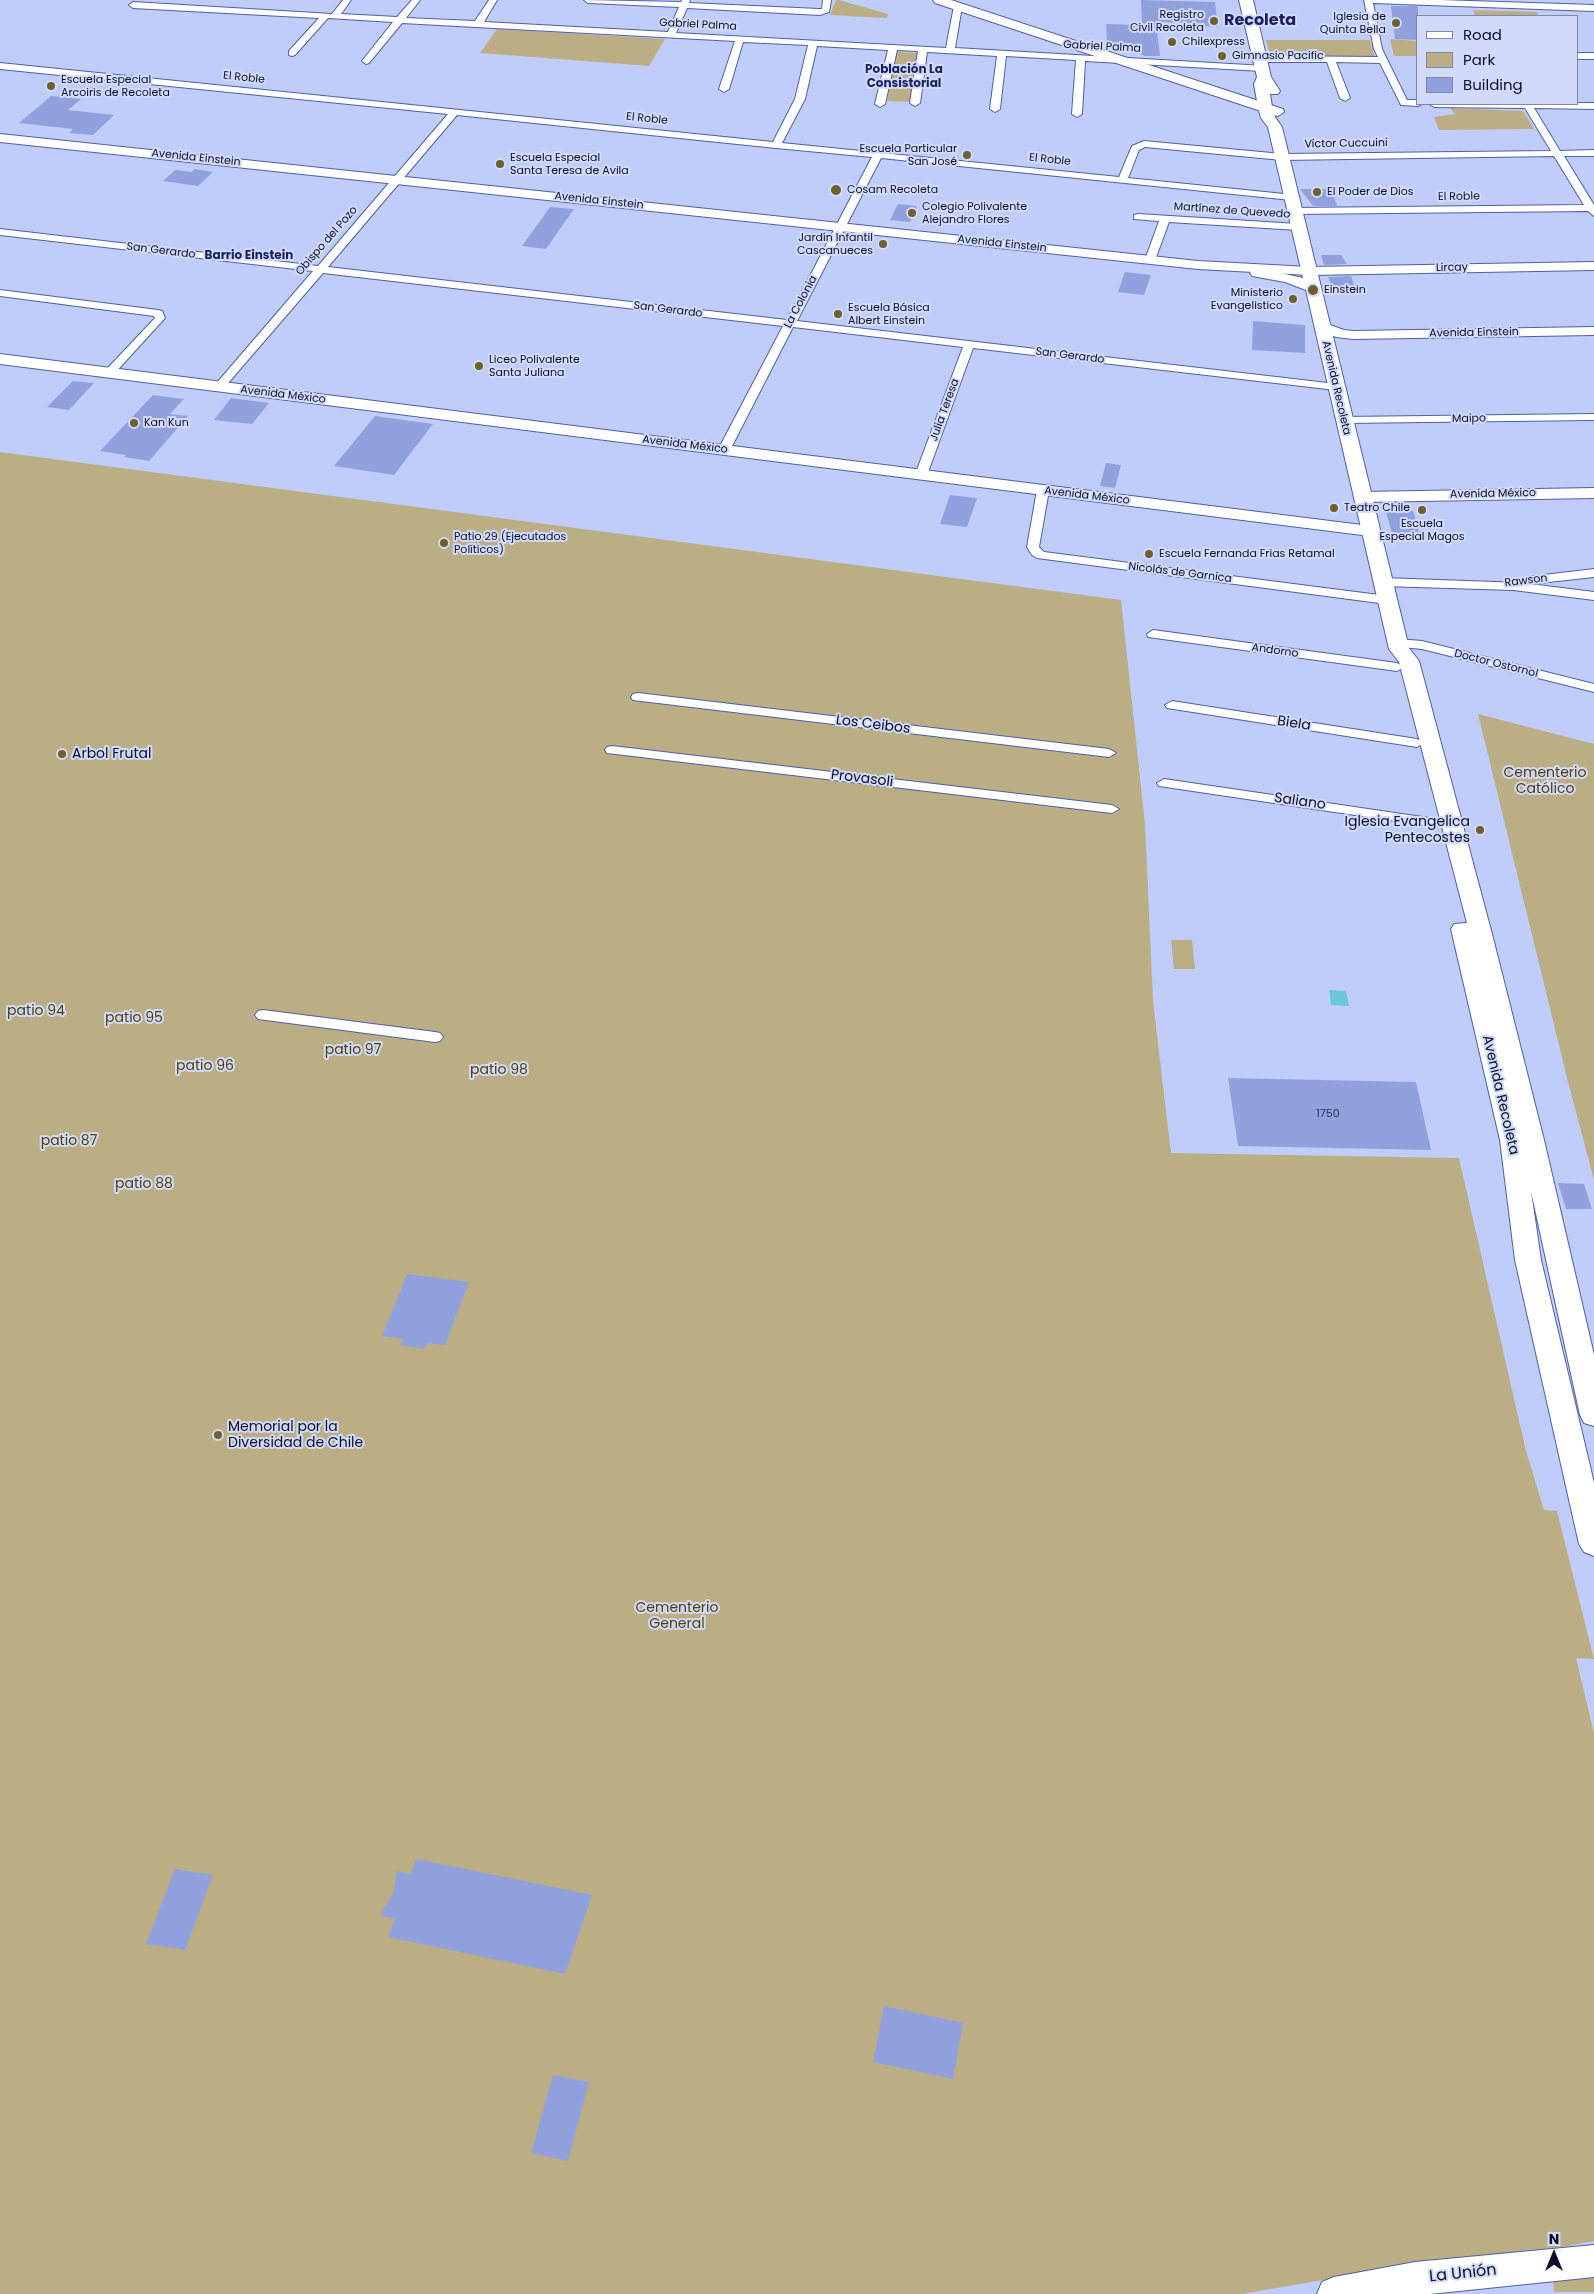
<!DOCTYPE html>
<meta charset="utf-8">
<style>
body{margin:0}
#map{position:relative;width:1594px;height:2294px;overflow:hidden;background:#c0cdfa;font-family:Poppins,sans-serif}
canvas{display:block}
.legend{position:absolute;left:1416px;top:15px;width:162px;height:90px;box-sizing:border-box;background:#d1daf9;border:1px solid #8289a6;margin:0;padding:6px 9px;list-style:none;font-size:15px;color:#0b0f2a}
.legend li{display:flex;align-items:center;gap:10px;height:25px}
.legend b{width:25px;border:1px solid #8289a6}
.north{position:absolute;left:1529px;top:2229px;width:50px;height:50px;-webkit-text-stroke:4px #d1daf9;paint-order:stroke;rotate:0deg;font-size:14px;font-weight:700;line-height:20px;text-align:center;color:#0b0f2a}
.north::after{content:'';display:block;margin:auto;width:18px;height:22px;background:#0b0f2a;clip-path:polygon(50% 0,100% 100%,50% 72%,0 100%)}
</style>
<div id="map">
<canvas width="1594" height="2294"></canvas>
<ul class="legend">
<li><b style="height:6px;background:#fff"></b>Road</li>
<li><b style="height:14px;background:#bbae85"></b>Park</li>
<li><b style="height:14px;background:#91a1dd"></b>Building</li>
</ul>
<div class="north">N</div>
</div>
<script>
const ctx = document.querySelector('canvas').getContext('2d');
ctx.lineJoin = 'round';
function fill(path, color) {
  ctx.fillStyle = color;
  ctx.fill(path, 'evenodd');
}
function shape(rows) {
  const path = new Path2D();
  for (const r of rows) {
    path.moveTo(r[0], r[1]);
    for (let i = 2; i < r.length; i += 2) path.lineTo(r[i], r[i + 1]);
  }
  return path;
}
function trace(path, color, width, dash) {
  ctx.strokeStyle = color;
  ctx.lineWidth = width;
  ctx.lineCap = dash ? 'butt' : 'round';
  ctx.setLineDash(dash || []);
  ctx.stroke(path);
}
function label(font, color, halo, rows, align = 'center') {
  ctx.font = font + ' Poppins,sans-serif';
  ctx.lineWidth = 4;
  ctx.setLineDash([]);
  ctx.textBaseline = 'middle';
  ctx.strokeStyle = halo;
  ctx.fillStyle = color;
  for (const [text, x, y, turn = 0] of rows) {
    ctx.save();
    ctx.translate(x, y);
    ctx.rotate((+turn || 0) * Math.PI / 180);
    ctx.textAlign = isNaN(turn) ? turn : align;
    if (halo) ctx.strokeText(text, 0, 0);
    ctx.fillText(text, 0, 0);
    ctx.restore();
  }
}
fill(shape([
 [836,0,839,0,888,14,887,18,830,15],
 [1473,10,1537,12,1538,16,1475,16],
 [497,29,665,39,649,66,480,53],
 [1390,39,1418,41,1418,56,1394,56],
 [1266,40,1370,40,1375,58,1271,58],
 [896,52,921,53,913,102,887,101],
 [1450,108,1523,111,1534,129,1439,130,1434,117,1455,114],
 [0,452,1121,600,1145,824,1153,1001,1171,1153,1459,1158,1526,1451,1544,1510,1557,1511,1594,1659,1576,1658,1594,1733,1594,2241,1502,2258,1488,2259,1449,2258,1242,2294,0,2294],
 [1478,714,1594,744,1594,1180,1567,1078],
 [1171,940,1192,940,1195,969,1174,969],
 [1594,2276,1594,2292,1554,2292,1553,2281]
]), '#bbae85');
fill(shape([
 [1329,990,1346,991,1349,1006,1331,1005]
]), '#6dc7da');
fill(shape([
 [1141,0,1215,2,1218,27,1200,26,1200,23,1156,22,1160,56,1145,56,1107,42,1106,24,1142,25],
 [1391,6,1418,6,1418,40,1395,39],
 [51,96,81,99,68,110,114,115,93,135,69,133,73,129,19,123],
 [194,169,213,172,198,186,163,181,175,170,192,172],
 [1300,189,1331,189,1337,206,1313,206],
 [898,204,917,206,910,222,890,220],
 [550,207,574,209,546,249,522,246],
 [1321,255,1341,255,1347,264,1324,265],
 [1125,272,1151,275,1144,295,1118,292],
 [1351,276,1355,287,1332,287,1328,277],
 [1253,321,1305,325,1305,353,1252,350],
 [73,381,94,383,69,410,47,407],
 [153,395,184,399,170,414,188,416,149,461,124,457,126,455,100,451],
 [231,398,269,403,252,424,214,420],
 [375,416,433,424,394,475,334,466],
 [1106,463,1121,465,1115,488,1100,486],
 [950,495,977,498,967,527,940,524],
 [1413,511,1420,536,1393,537,1386,512],
 [1228,1078,1416,1082,1431,1150,1238,1146],
 [1558,1183,1584,1184,1592,1209,1566,1209],
 [407,1274,469,1282,445,1345,427,1343,424,1349,400,1345,403,1339,382,1336],
 [417,1859,592,1895,565,1974,388,1937,395,1919,380,1915,393,1894,397,1871,410,1874],
 [175,1869,213,1875,185,1950,146,1944],
 [884,2006,963,2023,953,2079,873,2062],
 [553,2075,589,2082,568,2161,531,2153]
]), '#91a1dd');
const street = shape([
 [343,0,351,0,341,14,397,17,412,0,420,0,406,18,475,21,489,0,497,0,484,22,668,32,679,7,588,3,584,0,681,2,682,0,690,0,689,3,819,9,822,9,823,0,831,0,829,12,820,15,687,8,676,33,946,48,954,6,958,3,962,6,955,48,1265,66,1265,70,1262,71,1085,61,1082,114,1077,117,1072,114,1076,60,1006,56,1000,109,995,112,990,109,997,56,927,52,920,103,915,106,910,103,918,51,897,50,885,104,880,107,875,104,888,50,817,46,805,99,782,143,1119,177,1132,146,1144,141,1282,154,1551,151,1525,108,1434,107,1429,104,1594,103,1594,109,1534,108,1560,151,1594,150,1594,156,1564,156,1594,205,1594,216,1588,211,1294,214,1289,211,1294,208,1584,205,1554,156,1282,160,1145,147,1139,150,1128,178,1294,195,1296,197,1291,200,881,158,797,321,1336,384,1342,387,1336,390,973,348,927,475,921,479,915,475,963,347,793,327,730,450,724,453,718,450,783,326,323,273,223,389,219,390,213,387,215,385,313,271,0,235,0,229,318,266,448,114,0,69,0,63,773,142,795,99,808,45,743,42,729,89,724,92,719,89,735,41,402,23,369,63,366,64,362,61,393,22,328,18,295,55,292,56,289,55,289,51,319,18,133,8,129,5,133,2,332,14,343,0],
 [457,115,776,148,872,157,787,320,328,267,457,115],
 [1364,0,1440,0,1594,5,1594,11,1373,3,1382,49,1407,100,1418,100,1418,104,1422,104,1418,106,1401,105,1380,63,1336,62,1350,98,1345,101,1340,98,1327,62,1260,62,1256,59,1260,56,1378,57,1374,49,1364,0],
 [1578,53,1594,53,1594,59,1578,59,1578,53],
 [1138,214,1298,224,1303,227,1298,230,1169,222,1155,260,1150,263,1145,260,1159,221,1134,219,1134,215,1138,214],
 [0,290,158,310,162,311,165,318,113,375,109,376,103,373,105,371,155,318,154,316,0,296,0,290],
 [1594,414,1594,420,1344,423,1338,420,1344,417,1594,414],
 [1043,486,1049,490,1039,547,1044,552,1387,596,1393,600,1387,604,1037,558,1032,555,1027,547,1037,490,1043,486],
 [1594,569,1594,577,1530,584,1594,592,1594,600,1513,590,1383,586,1377,582,1383,578,1522,583,1521,581,1523,578,1527,577,1594,569],
 [1153,630,1397,663,1404,667,1397,671,1148,637,1147,634,1153,630],
 [1397,639,1422,641,1594,684,1594,692,1422,649,1392,646,1391,643,1392,640,1397,639],
 [638,693,1109,749,1116,753,1109,757,633,700,631,697,633,694,638,693],
 [1172,701,1417,739,1424,743,1417,747,1167,708,1165,705,1172,701],
 [612,746,1112,805,1119,809,1112,813,607,753,605,750,607,747,612,746],
 [1164,779,1436,819,1443,823,1436,827,1159,786,1157,783,1164,779],
 [263,1010,435,1032,440,1033,443,1037,440,1041,435,1042,258,1019,255,1015,258,1011,263,1010]
]);
const secondary = shape([
 [933,0,951,0,1283,109,1284,112,1278,116,1273,115,935,3,933,0],
 [0,134,1198,261,1309,267,1594,262,1594,270,1309,275,1198,269,0,142,0,134],
 [1322,322,1344,330,1353,331,1594,327,1594,335,1353,339,1336,337,1317,329,1315,326,1317,323,1322,322],
 [0,354,1370,526,1376,527,1378,531,1376,535,1370,536,0,364,0,354],
 [1594,488,1594,498,1362,502,1356,500,1354,497,1356,494,1362,492,1594,488],
 [1594,2245,1594,2277,1430,2294,1317,2294,1322,2282,1334,2277,1415,2262,1594,2245]
]);
const primary = shape([
 [1239,0,1253,0,1271,77,1280,91,1278,94,1270,94,1272,107,1275,117,1282,127,1409,648,1419,661,1492,934,1544,1140,1594,1355,1594,1426,1584,1423,1580,1415,1531,1191,1541,1260,1594,1483,1594,1556,1584,1552,1579,1544,1515,1260,1500,1140,1451,929,1454,924,1467,923,1399,662,1389,649,1306,290,1285,282,1252,276,1250,273,1252,270,1258,268,1303,278,1268,127,1261,118,1258,107,1254,84,1257,77,1239,0]
]);
trace(street, '#505fa3', 2);
trace(secondary, '#505fa3', 2);
trace(primary, '#505fa3', 2);
fill(street, '#fff');
fill(secondary, '#fff');
fill(primary, '#fff');
for (const [x, y, r, color] of [
 [1214,21,5,"#6e5f2c"],
 [1396,23,5,"#6e5f2c"],
 [1172,42,5,"#6e5f2c"],
 [1222,56,5,"#6e5f2c"],
 [51,86,5,"#6e5f2c"],
 [967,155,5,"#6e5f2c"],
 [500,164,5,"#6e5f2c"],
 [836,190,6,"#6e5f2c"],
 [1317,192,5,"#6e5f2c"],
 [912,213,5,"#6e5f2c"],
 [883,244,5,"#6e5f2c"],
 [1313,290,6,"#6e5f2c"],
 [1293,299,5,"#6e5f2c"],
 [838,314,5,"#6e5f2c"],
 [479,366,5,"#6e5f2c"],
 [134,423,5,"#6e5f2c"],
 [1334,508,5,"#6e5f2c"],
 [1422,510,5,"#6e5f2c"],
 [444,543,5,"#6e5f2c"],
 [1149,554,5,"#6e5f2c"],
 [62,754,5,"#6e5f2c"],
 [1480,830,5,"#6e5f2c"],
 [218,1435,5,"#6e5f2c"]
]) {
  const dot = new Path2D();
  dot.arc(x, y, r, 0, 2 * Math.PI);
  ctx.fillStyle = color;
  ctx.fill(dot);
  trace(dot, '#d1daf9', 2);
}
label('11px', '#0b0f2a', '#d1daf9', [
 ["Registro",1204,15,"right"],
 ["Civil Recoleta",1204,28,"right"],
 ["Iglesia de",1386,17,"right"],
 ["Quinta Bella",1386,30,"right"],
 ["Chilexpress",1182,42],
 ["Gimnasio Pacific",1232,56],
 ["Escuela Especial",61,80],
 ["Arcoiris de Recoleta",61,93],
 ["Escuela Particular",957,149,"right"],
 ["San José",957,162,"right"],
 ["Escuela Especial",510,158],
 ["Santa Teresa de Avila",510,171],
 ["Cosam Recoleta",847,190],
 ["El Poder de Dios",1327,192],
 ["Colegio Polivalente",922,207],
 ["Alejandro Flores",922,220],
 ["Jardín Infantil",873,238,"right"],
 ["Cascanueces",873,251,"right"],
 ["Einstein",1324,290],
 ["Ministerio",1283,293,"right"],
 ["Evangelistico",1283,306,"right"],
 ["Escuela Básica",848,308],
 ["Albert Einstein",848,321],
 ["Liceo Polivalente",489,360],
 ["Santa Juliana",489,373],
 ["Kan Kun",144,423],
 ["Teatro Chile",1344,508],
 ["Escuela",1422,524,"center"],
 ["Especial Magos",1422,537,"center"],
 ["Patio 29 (Ejecutados",454,537],
 ["Políticos)",454,550],
 ["Escuela Fernanda Frias Retamal",1159,554]
], 'left');
label('11px', '#0b0f2a', '#d1daf9', [
 ["Gabriel Palma",698,25,3],
 ["Gabriel Palma",1102,47,3],
 ["El Roble",244,78,6],
 ["El Roble",647,119,6],
 ["Víctor Cuccuini",1346,144,-1],
 ["Avenida Einstein",196,158,6],
 ["El Roble",1050,160,6],
 ["El Roble",1459,197,-1],
 ["Avenida Einstein",599,201,6],
 ["Martínez de Quevedo",1232,211,4],
 ["Obispo del Pozo",327,241,-49],
 ["Avenida Einstein",1002,244,6],
 ["San Gerardo",161,251,7],
 ["Lircay",1452,268,-1],
 ["La Colonia",801,302,-62],
 ["San Gerardo",668,310,7],
 ["Avenida Einstein",1474,333,-1],
 ["San Gerardo",1070,356,7],
 ["Avenida Recoleta",1336,388,77],
 ["Avenida México",283,395,7],
 ["Julia Teresa",945,410,-70],
 ["Maipo",1469,419,-1],
 ["Avenida México",685,445,7],
 ["Avenida México",1493,494,-1],
 ["Avenida México",1087,496,7],
 ["Nicolás de Garnica",1180,573,7],
 ["Rawson",1526,581,-7],
 ["Andorno",1275,651,8],
 ["Doctor Ostornol",1496,664,14]
]);
label('11px', '#2c3457', null, [
 ["1750",1328,1114]
]);
label('bold 12px', '#1a205e', '#d1daf9', [
 ["Población La",904,70],
 ["Consistorial",904,84],
 ["Barrio Einstein",249,256]
]);
label('14px', '#0b0f2a', '#d1daf9', [
 ["Biela",1294,724,9],
 ["Los Ceibos",873,725,7],
 ["Provasoli",862,779,7],
 ["Saliano",1300,802,8],
 ["Avenida Recoleta",1500,1095,77]
]);
label('14px', '#0b0f2a', '#d1daf9', [
 ["Arbol Frutal",72,754],
 ["Iglesia Evangelica",1470,822,"right"],
 ["Pentecostes",1470,838,"right"],
 ["Memorial por la",228,1427],
 ["Diversidad de Chile",228,1443]
], 'left');
label('14px', '#4d3e06', '#d1daf9', [
 ["Cementerio",1545,773],
 ["Católico",1545,789],
 ["patio 94",36,1011],
 ["patio 95",134,1018],
 ["patio 97",353,1050],
 ["patio 96",205,1066],
 ["patio 98",499,1070],
 ["patio 87",69,1141],
 ["patio 88",144,1184],
 ["Cementerio",677,1608],
 ["General",677,1624]
]);
label('bold 16px', '#1a205e', '#d1daf9', [
 ["Recoleta",1260,21]
]);
label('16px', '#0b0f2a', '#d1daf9', [
 ["La Unión",1463,2274,-6]
]);
</script>
